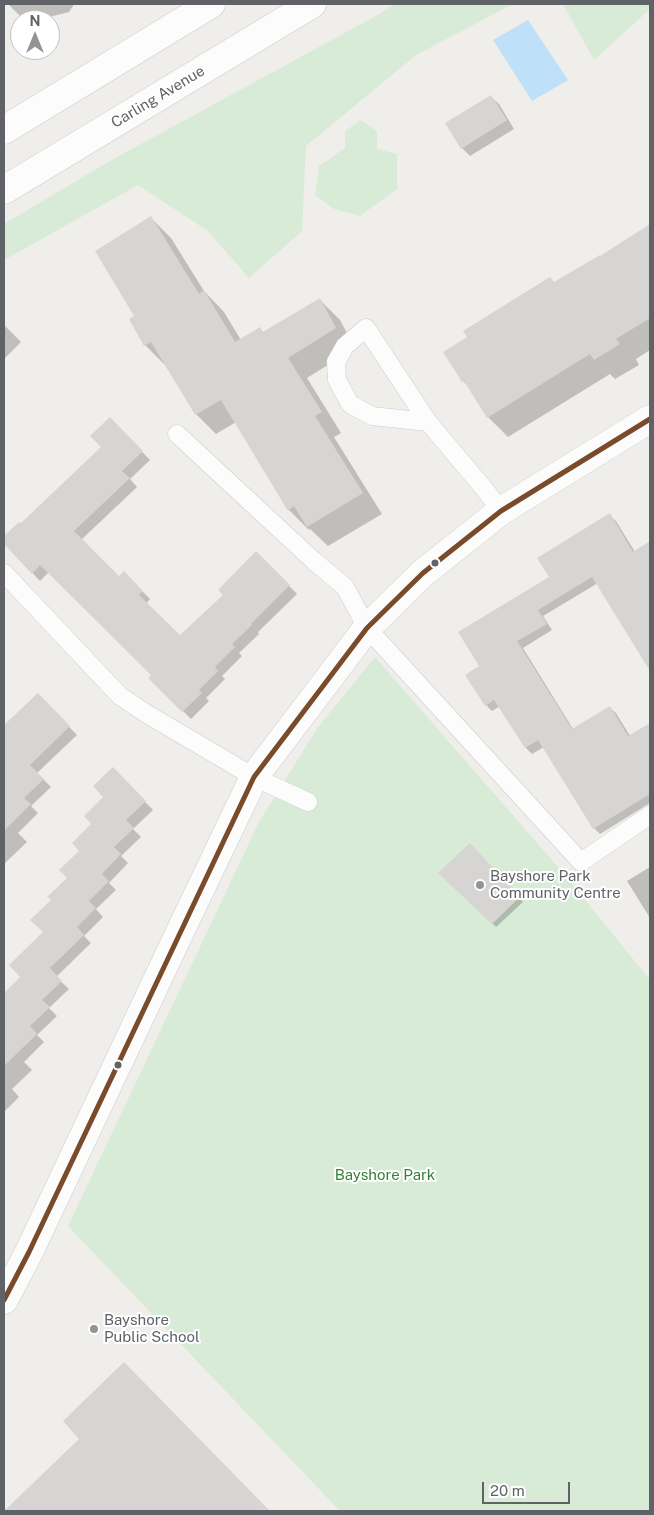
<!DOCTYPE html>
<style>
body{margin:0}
#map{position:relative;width:654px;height:1515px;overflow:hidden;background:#efeeea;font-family:"Public Sans",sans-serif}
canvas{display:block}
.frame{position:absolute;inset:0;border:5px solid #5f6368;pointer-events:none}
.north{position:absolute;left:10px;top:10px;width:50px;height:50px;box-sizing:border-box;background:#fff;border:1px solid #bfc1c3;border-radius:50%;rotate:0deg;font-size:14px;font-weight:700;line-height:20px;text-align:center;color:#5f6368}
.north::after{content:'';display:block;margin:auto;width:18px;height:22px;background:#919496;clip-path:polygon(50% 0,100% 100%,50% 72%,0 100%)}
.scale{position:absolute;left:482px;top:1482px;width:88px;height:22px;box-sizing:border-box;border:2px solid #5f6368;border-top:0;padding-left:6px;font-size:15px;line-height:18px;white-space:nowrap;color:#5f6368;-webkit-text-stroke:4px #fff;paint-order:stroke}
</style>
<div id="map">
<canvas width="654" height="1515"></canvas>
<div class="frame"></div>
<div class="north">N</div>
<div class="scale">20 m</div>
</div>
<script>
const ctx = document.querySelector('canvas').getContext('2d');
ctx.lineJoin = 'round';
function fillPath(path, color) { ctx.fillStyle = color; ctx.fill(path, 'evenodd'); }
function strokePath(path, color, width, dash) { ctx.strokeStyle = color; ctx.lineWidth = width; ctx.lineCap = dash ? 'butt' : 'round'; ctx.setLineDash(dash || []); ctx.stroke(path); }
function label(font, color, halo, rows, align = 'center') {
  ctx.font = font + ' "Public Sans",sans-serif'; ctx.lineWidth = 4; ctx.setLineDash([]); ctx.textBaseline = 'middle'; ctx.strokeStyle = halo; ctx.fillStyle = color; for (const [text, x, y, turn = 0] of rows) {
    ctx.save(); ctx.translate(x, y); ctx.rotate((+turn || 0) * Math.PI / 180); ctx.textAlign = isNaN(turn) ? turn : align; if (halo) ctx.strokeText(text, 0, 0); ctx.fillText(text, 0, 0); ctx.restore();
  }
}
const green = new Path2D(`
 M395 4H513L416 55 306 146 302 231 249 278 208 231 138 185 4 260V224L108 162 372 18Z
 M563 4H650V9L594 60Z
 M361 120 377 131V149L397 154V189L360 216 334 209 315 195 319 166 345 148V131Z
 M375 657 565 875 650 980V1511H340L68 1226 259 822 318 727Z`);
const water = new Path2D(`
 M528 20 568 80 532 101 493 40Z`);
const shadow = new Path2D(`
 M8 4H73V6L69 12 37 20H24Z
 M491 97 499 104 514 129 470 156 462 148Z
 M151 218 171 238 204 291 224 312 241 340 260 329 264 333 320 300 340 320 355 348 307 378 341 433 334 437 382 514 328 546 310 529 309 530 289 510 236 422 216 434 196 414 165 365 145 345 136 316Z
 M650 226V350L636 359 639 365 615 379 610 374 508 437 488 417 472 390 463 381 555 283 600 257Z
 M4 325 21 342 4 359Z
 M110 419 150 460 130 479 137 487 81 540 119 578 124 573 150 599 146 604 180 637 224 595 256 552 297 594 258 632 259 634 239 653 242 656 222 676 225 679 206 698 209 701 191 719 150 678 153 675 49 572 40 581 4 543V538L19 523 21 525 102 447Z
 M609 515 616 521 635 552 650 543V668L598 583 543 616 552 630 523 648 573 729 609 707 616 713 630 736 650 724V803L600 834 594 828 544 747 532 754 526 748 500 706 492 711 486 705 481 666 551 577Z
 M37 694 77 735 37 773 51 787 31 806 38 813 18 833 27 842 4 864V753L13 745 4 735V727Z
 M113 769 153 810 133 829 141 837 121 856 128 863 109 883 116 890 96 909 103 917 84 936 91 943 56 977 69 989 49 1008 57 1016 37 1035 44 1042 24 1062 32 1070 12 1089 19 1097 4 1112V1008L9 1003 4 998V995L22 977 44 932 52 900 68 878 81 851 105 797Z
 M470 844 523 902 496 927 440 873Z
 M650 867V918L627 881Z
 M124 1364 268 1511H6L81 1439Z`);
const building = new Path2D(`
 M491 95 507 120 461 149 445 123Z
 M151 216 199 294 204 290 235 342 260 327 263 332 320 298 336 328 288 358 322 412 315 416 363 493 307 527 294 506 288 511 221 400 195 415 191 408 151 342 144 346 129 319 134 316 95 251Z
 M650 224V318L616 339 620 344 594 360 590 354 487 418 464 381 462 382 443 352 467 337 463 331 524 293 550 277 554 282 600 255V256Z
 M110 417 143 451 122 471 130 478 74 531 119 576 124 571 143 591 139 595 180 635 223 595 218 590 256 551 290 585 251 624 252 625 232 644 235 647 215 667 218 671 199 690 202 693 182 712 148 678 151 675 40 565 32 574 4 544V536L19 522 21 523 101 447 90 436Z
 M610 513 633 552 650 541V671L592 577 538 610 547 624 517 641 572 729 610 706 628 736 650 723V794L593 829 538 740 525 748 494 700 485 706 465 675 479 666 458 632 549 577 537 558Z
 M38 693 70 726 30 765 44 779 24 798 31 804 4 831V725Z
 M113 767 146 801 126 820 134 828 114 847 121 854 102 874 109 881 89 901 96 908 77 927 84 935 50 968 62 981 42 1000 50 1007 30 1026 37 1034 4 1066V993L20 977 9 965 43 932 30 920 51 900 47 897 67 878 59 870 79 851 72 843 91 824 84 816 103 797 93 786Z
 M470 843 520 897 492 924 438 873Z
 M124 1362 270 1511H4L79 1439 63 1421Z`);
const service = new Path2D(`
 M428 422 372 416 350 404 337 380 336 362 345 346 366 328 428 422 486 491 501 511
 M177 434 314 561 345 587 367 628 581 862 650 815
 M4 573 120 696 147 714 254 777 308 802`);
const tertiary = new Path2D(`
 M4 1300 29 1252 178 936 254 777 367 628 423 573 501 511 650 419`);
const secondary = new Path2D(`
 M4 130 211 4
 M4 190 312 4`);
const bus1 = new Path2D(`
 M4 1300 29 1252 254 777 367 628 423 573 501 511 650 419`);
const markers = [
 [435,563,4.5,"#5f6368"],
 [480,885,5,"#919496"],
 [118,1065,4.5,"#5f6368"],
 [94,1329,5,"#919496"]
];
const streetNames = [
 ["Carling Avenue",158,97,-31]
];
const poiNames = [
 ["Bayshore Park",490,876],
 ["Community Centre",490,893],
 ["Bayshore",104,1320],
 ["Public School",104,1337]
];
const parkNames = [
 ["Bayshore Park",385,1175]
];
fillPath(green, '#d8ebd6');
fillPath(water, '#bfe0f9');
fillPath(shadow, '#0003');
fillPath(building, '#d6d5d3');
strokePath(service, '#cbcccc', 19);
strokePath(tertiary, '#cbcccc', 29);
strokePath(secondary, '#cacacb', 29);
strokePath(service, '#fdfcfc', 18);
strokePath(tertiary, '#fdfcfc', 28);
strokePath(secondary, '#fdfcfc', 28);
strokePath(bus1, '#7a4b2a', 5);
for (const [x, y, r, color] of markers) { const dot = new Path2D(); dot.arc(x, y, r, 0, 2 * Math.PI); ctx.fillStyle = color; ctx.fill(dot); strokePath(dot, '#fff', 2); }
label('15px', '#5f6368', '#fff', streetNames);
label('15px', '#5f6368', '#fff', poiNames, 'left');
label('15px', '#348238', '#fff', parkNames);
</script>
